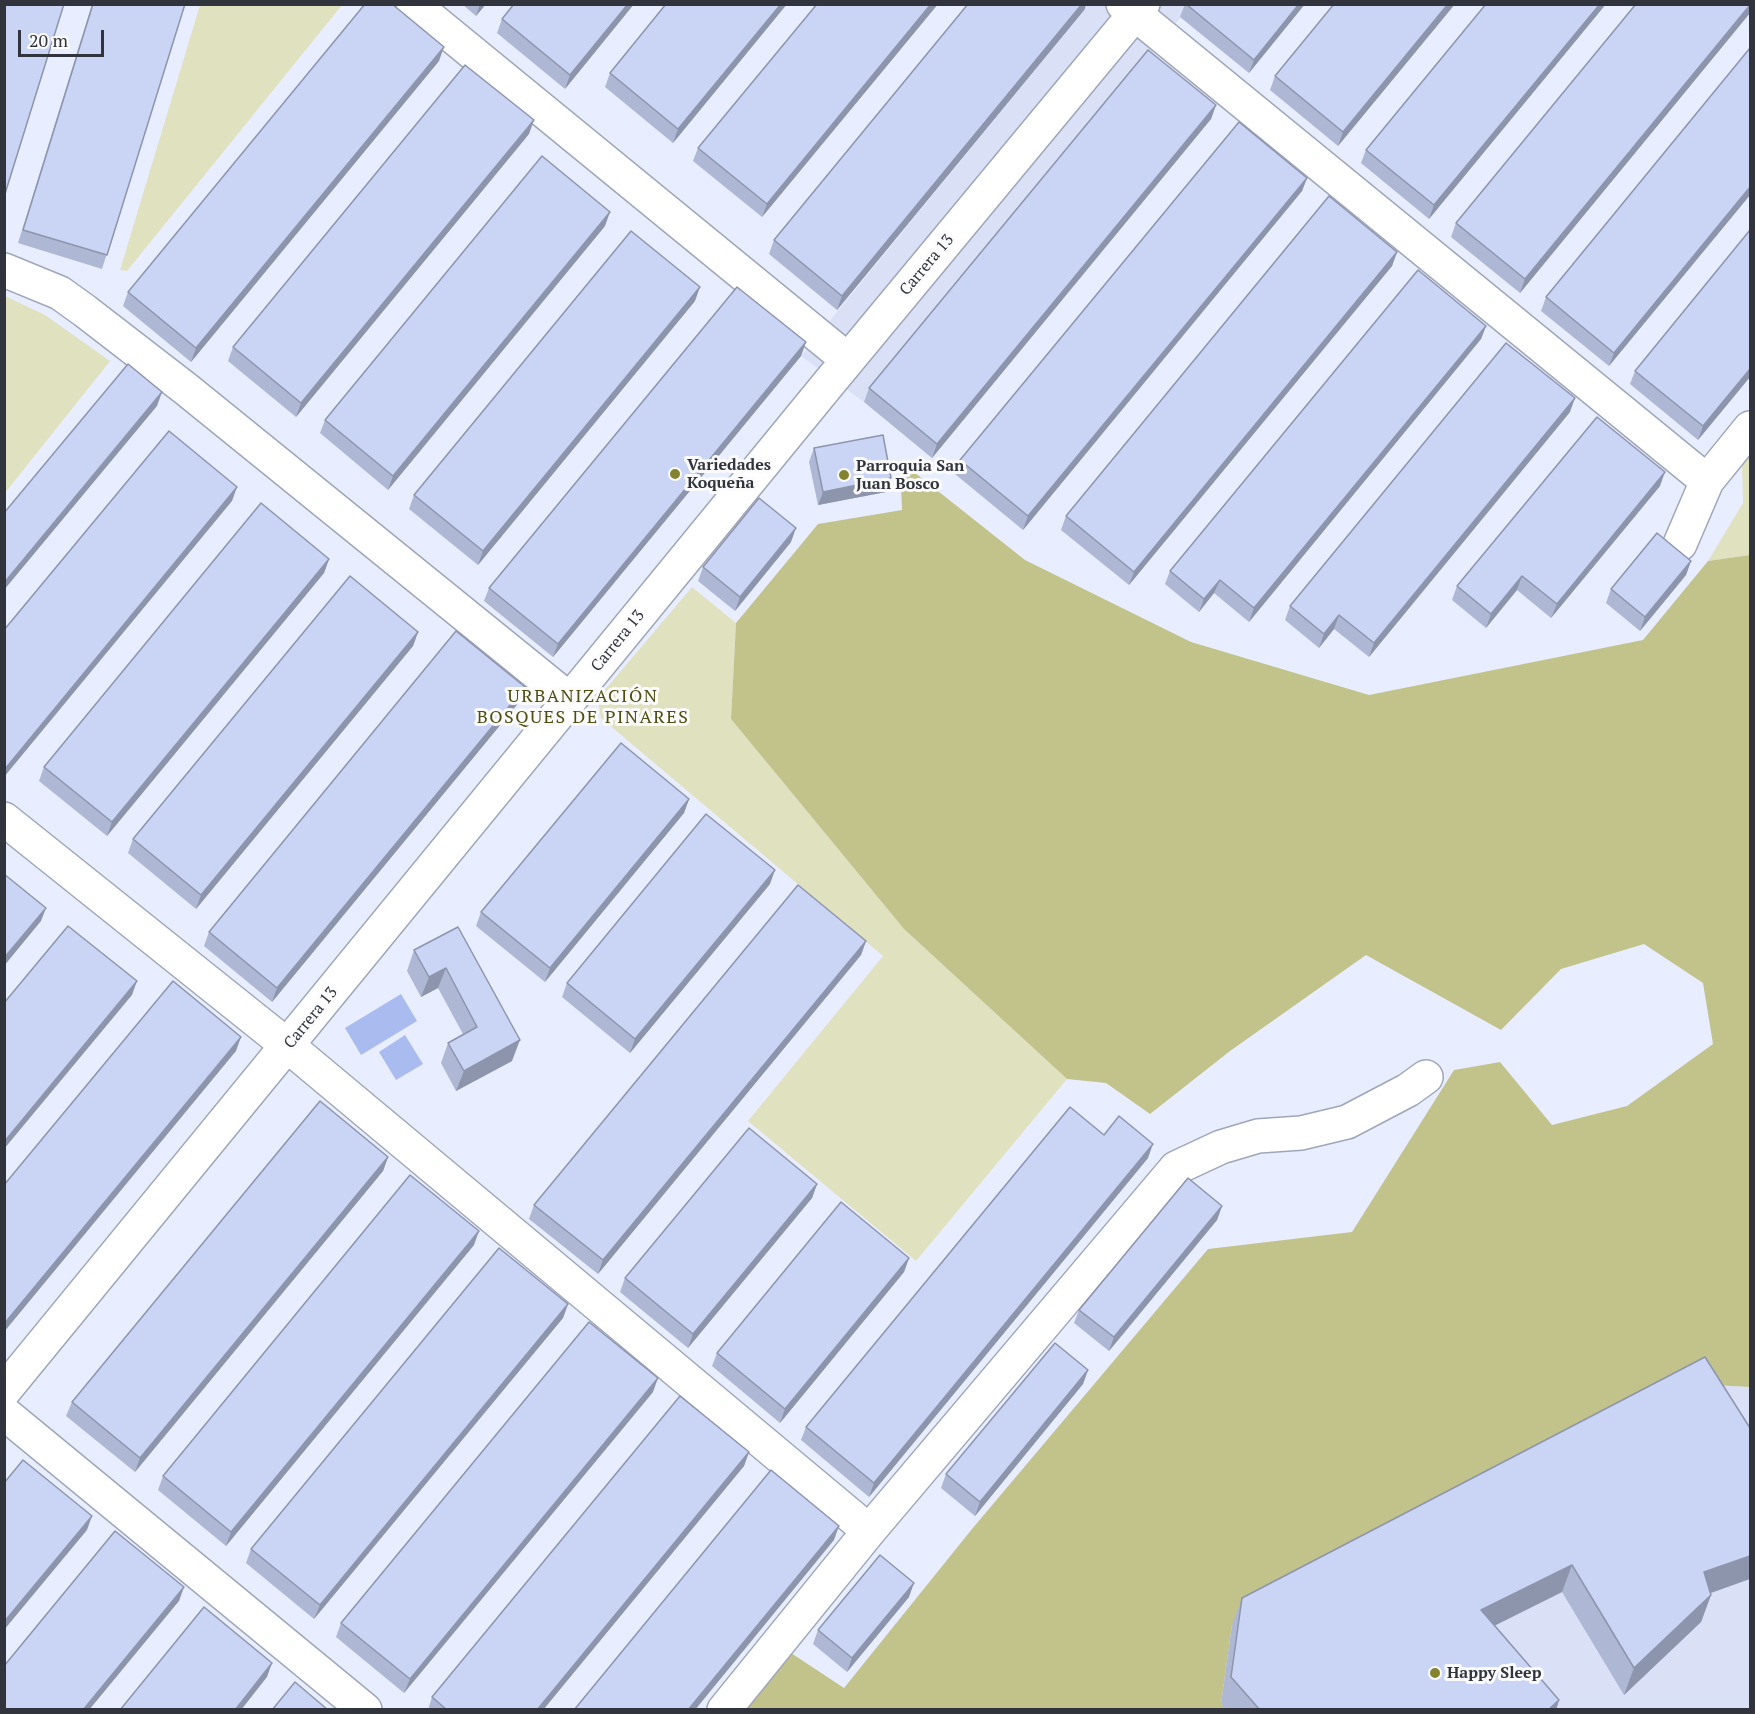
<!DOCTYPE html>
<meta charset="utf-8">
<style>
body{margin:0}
#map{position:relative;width:1755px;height:1714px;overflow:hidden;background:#e8eeff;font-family:"PT Serif",serif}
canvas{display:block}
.frame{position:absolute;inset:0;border:6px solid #31343c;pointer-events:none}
.scale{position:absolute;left:18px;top:30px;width:86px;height:27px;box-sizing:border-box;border:3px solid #31343c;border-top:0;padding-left:8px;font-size:18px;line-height:21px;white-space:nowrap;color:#31343c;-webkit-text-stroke:4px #fbfbfb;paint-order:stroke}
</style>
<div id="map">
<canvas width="1755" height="1714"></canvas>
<div class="frame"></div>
<div class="scale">20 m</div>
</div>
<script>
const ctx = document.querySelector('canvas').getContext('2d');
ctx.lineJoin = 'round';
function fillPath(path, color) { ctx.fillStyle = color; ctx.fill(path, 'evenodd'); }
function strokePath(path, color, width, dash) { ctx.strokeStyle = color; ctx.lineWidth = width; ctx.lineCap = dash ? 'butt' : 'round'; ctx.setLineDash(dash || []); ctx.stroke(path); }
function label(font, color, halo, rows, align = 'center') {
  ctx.font = font + ' "PT Serif",serif'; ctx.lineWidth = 6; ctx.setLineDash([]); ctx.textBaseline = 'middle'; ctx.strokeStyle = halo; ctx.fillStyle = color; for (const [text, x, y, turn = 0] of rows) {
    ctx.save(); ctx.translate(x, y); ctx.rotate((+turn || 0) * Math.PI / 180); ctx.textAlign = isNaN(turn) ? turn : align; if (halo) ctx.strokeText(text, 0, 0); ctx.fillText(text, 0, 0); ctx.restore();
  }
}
const built = new Path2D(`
 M1088 5H1191L864 402 801 356Z
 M1695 1384 1750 1387V1709L1226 1710 1221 1704 1232 1625Z`);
const green = new Path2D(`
 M200 5H342L127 271 120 270Z
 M5 296 45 315 110 361 5 493Z
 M1750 455V555L1708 561 1743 503 1742 465Z
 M692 587 736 623 731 719 904 929 1067 1079 916 1261 748 1121 883 956 601 718 598 698Z`);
const forest = new Path2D(`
 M900 461 1025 560 1191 642 1369 695 1643 640 1708 561 1750 555V1387L1695 1384 1232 1625 1221 1704 1226 1709H740L788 1651 844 1688 972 1529 1208 1249 1352 1232 1454 1070 1500 1062 1552 1125 1627 1106 1713 1044 1703 983 1644 944 1561 969 1501 1030 1366 955 1230 1051 1150 1114 1106 1083 1067 1079 904 929 731 719 736 623 818 524 902 510Z`);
const water = new Path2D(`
 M401 994 417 1021 361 1055 345 1028Z
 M405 1035 423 1064 396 1080 379 1052Z`);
const minor = new Path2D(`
 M1123 4 1707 481
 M4 270 60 293 85 311 186 389 570 700
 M1680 544 1707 481 1750 428
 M4 819 288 1046 869 1531
 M4 1413 365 1710
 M724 1710 869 1531 1176 1168 1221 1147 1258 1136 1301 1133 1347 1122 1408 1090 1426 1077`);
const tertiary = new Path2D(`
 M413 4 848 360
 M4 1391 829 383 1143 4`);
const wall = new Path2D(`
 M92 4H185L102 269 18 243Z
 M462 4H486L476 16Z
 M634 4 565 89 497 33 502 19Z
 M666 4H787L673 143 605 87 610 73Z
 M938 4 762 217 693 161 698 148Z
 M1185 4H1305L1249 73 1180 17Z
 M1455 4 1338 146 1270 90 1275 76Z
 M1606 4 1429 219 1361 163 1366 150Z
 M1750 4V13L1520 293 1451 237 1456 223Z
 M1085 9 837 310 769 254 774 240Z
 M1750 48V195L1609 366 1541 311 1546 297Z
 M439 61 191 362 123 306 128 292Z
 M1216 105 1211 119 932 458 864 402 869 388Z
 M529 134 296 417 228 361 233 347Z
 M1307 178 1302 191 1023 530 955 474 960 460Z
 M605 226 388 490 320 433 325 420Z
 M1397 252 1392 266 1129 585 1061 530 1066 516Z
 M695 301 478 565 409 509 414 495Z
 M1486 326 1481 339 1249 622 1214 593 1199 612 1165 584 1170 571Z
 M806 342 801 356 553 657 484 601 489 588Z
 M1635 371 1750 377 1698 440 1630 384Z
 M1570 412 1369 657 1334 629 1319 648 1285 620 1290 606Z
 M814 448 886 492 818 505 809 462Z
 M1660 486 1551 618 1517 590 1486 628 1452 600 1457 586Z
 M791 542 735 611 698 581 703 567Z
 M329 559 324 573 107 836 39 781 44 767Z
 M1691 561 1686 575 1640 631 1606 603 1611 589Z
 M418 632 413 646 196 909 128 853 133 839Z
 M525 687 520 701 272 1002 204 946 209 932Z
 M689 799 684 813 545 982 476 926 481 912Z
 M770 884 630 1053 562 997 567 983Z
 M458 927 512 1061 456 1091 441 1063 448 1043 463 1034 438 988 421 997 407 971 414 950Z
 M866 941 861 955 598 1274 529 1219 534 1205Z
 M1104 1135 1148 1158 869 1497 801 1440 806 1427Z
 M388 1157 383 1171 135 1472 66 1416 72 1402Z
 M817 1184 812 1198 688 1348 620 1292 625 1278Z
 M1222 1206 1217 1220 1109 1351 1074 1323 1079 1310Z
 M474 1245 226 1546 158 1490 163 1476Z
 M909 1258 904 1272 780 1423 712 1366 717 1353Z
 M568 1304 563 1318 314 1619 246 1563 251 1549Z
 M1705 1357 1711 1595 1701 1622 1624 1695 1562 1592 1495 1625 1559 1700 1556 1710H1226L1221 1704 1232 1625 1242 1598Z
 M1088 1370 1083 1384 975 1516 941 1488 946 1474Z
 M653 1392 404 1693 336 1637 341 1623Z
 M749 1452 744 1466 543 1710H428L432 1697Z
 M909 1597 847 1672 813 1644 818 1630Z`);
const shadedWall = new Path2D(`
 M480 4H486L476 16Z
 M628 4H634L565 89 570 75Z
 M781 4H787L673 143 678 129Z
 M931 4H938L762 217 767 204Z
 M1082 4H1086L1085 9 837 310 842 296Z
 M1299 4H1305L1249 73 1254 60Z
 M1448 4H1455L1338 146 1343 132Z
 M1600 4H1606L1429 219 1434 205Z
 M1750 5V13L1520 293 1525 279Z
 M444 47 439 61 191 362 196 348Z
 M1216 105 1211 119 932 458 937 444Z
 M534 120 529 134 296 417 301 403Z
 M1307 178 1302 191 1023 530 1028 516Z
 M1750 187V195L1609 366 1614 353Z
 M610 212 605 226 388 490 393 476Z
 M1397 252 1392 266 1129 585 1134 572Z
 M700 287 695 301 478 565 483 551Z
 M1486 326 1481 339 1249 622 1254 608Z
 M806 342 801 356 553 657 558 644Z
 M1750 369V377L1698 440 1703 426Z
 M162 392 157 406 4 590V583Z
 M1575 398 1570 412 1369 657 1374 643Z
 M1665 472 1660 486 1551 618 1557 604Z
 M891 478 886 492 818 505 823 492Z
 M237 487 232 501 4 777 5 769Z
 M796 528 791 542 735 611 740 597Z
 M329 559 324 573 107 836 112 822Z
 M1691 561 1686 575 1640 631 1645 617Z
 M1522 576 1517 590 1486 628 1491 614Z
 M1220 580 1214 593 1199 612 1204 599Z
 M1339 615 1334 629 1319 648 1324 634Z
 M418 632 413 646 196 909 201 895Z
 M525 687 520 701 272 1002 277 988Z
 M689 799 684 813 545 982 550 968Z
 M775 870 770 884 630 1053 635 1039Z
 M46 908 41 921 4 966V958Z
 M866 941 861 955 598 1274 603 1260Z
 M446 968 438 988 421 997 429 977Z
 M137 981 132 995 4 1149V1142Z
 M241 1037 236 1051 4 1332V1324Z
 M520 1040 512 1061 456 1091 464 1071Z
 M1153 1144 1148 1158 869 1497 874 1483Z
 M388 1157 383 1171 135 1472 140 1458Z
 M817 1184 812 1198 688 1348 693 1334Z
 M1222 1206 1217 1220 1109 1351 1114 1337Z
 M479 1231 474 1245 226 1546 231 1532Z
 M909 1258 904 1272 780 1423 785 1409Z
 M568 1304 563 1318 314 1619 320 1605Z
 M1088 1370 1083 1384 975 1516 980 1502Z
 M658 1378 653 1392 404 1693 410 1679Z
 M749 1452 744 1466 543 1710H537Z
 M92 1516 87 1530 4 1630V1622Z
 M839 1526 834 1540 695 1710H688Z
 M1750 1556V1579L1694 1599 1704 1572Z
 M1572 1565 1562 1592 1472 1637 1481 1610Z
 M914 1583 909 1597 847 1672 852 1658Z
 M184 1587 179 1601 89 1710H83Z
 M1711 1595 1701 1622 1624 1695 1634 1668Z
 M272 1663 267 1677 241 1710H235Z
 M1559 1700 1556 1710H1548Z`);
const building = new Path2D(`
 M4 4H64L4 197Z
 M93 4H185L107 255 23 230Z
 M365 4H392L444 47 196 348 128 292Z
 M514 4H628L570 75 502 19Z
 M666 4H781L678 129 610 73Z
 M817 4H931L767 204 698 148Z
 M968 4H1082L842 296 774 240Z
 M1186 4H1299L1254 60Z
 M1334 4H1448L1343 132 1275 76Z
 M1486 4H1600L1434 205 1366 150Z
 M1636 4 1750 5 1525 279 1456 223Z
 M1750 48V187L1614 353 1546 297Z
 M1148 50 1216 105 937 444 869 388Z
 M465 65 534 120 301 403 233 347Z
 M1239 122 1307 178 1028 516 960 460Z
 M542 156 610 212 393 476 325 420Z
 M1329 196 1397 252 1134 572 1066 516Z
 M1750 230V369L1703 426 1635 371Z
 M631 231 700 287 483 551 414 495Z
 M1418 270 1486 326 1254 608 1220 580 1204 599 1170 571Z
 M737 287 806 342 558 644 489 588Z
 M1506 343 1575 398 1374 643 1339 615 1324 634 1290 606Z
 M128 364 162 392 4 583V513Z
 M1597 417 1665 472 1557 604 1522 576 1491 614 1457 586Z
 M169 431 237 487 5 769 4 630Z
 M883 435 891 478 823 492 814 448Z
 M759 498 796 528 740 597 703 567Z
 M261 503 329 559 112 822 44 767Z
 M1657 533 1691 561 1645 617 1611 589Z
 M350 576 418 632 201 895 133 839Z
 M456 631 525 687 277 988 209 932Z
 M621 743 689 799 550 968 481 912Z
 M706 814 775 870 635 1039 567 983Z
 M4 874 46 908 4 958Z
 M798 885 866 941 603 1260 534 1205Z
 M68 926 137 981 4 1142V1003Z
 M458 927 520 1040 464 1071 448 1043 477 1027 446 968 429 977 414 950Z
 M173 981 241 1037 4 1324V1185Z
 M320 1101 388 1157 140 1458 72 1402Z
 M1070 1107 1104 1135 1119 1116 1153 1144 874 1483 806 1427Z
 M749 1128 817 1184 693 1334 625 1278Z
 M410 1175 479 1231 231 1532 163 1476Z
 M1188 1178 1222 1206 1114 1337 1079 1310Z
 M841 1202 909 1258 785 1409 717 1353Z
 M499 1248 568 1304 320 1605 251 1549Z
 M589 1322 658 1378 410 1679 341 1623Z
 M1055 1343 1088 1370 980 1502 946 1474Z
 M1705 1357 1750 1428V1556L1704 1572 1711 1595 1634 1668 1572 1565 1481 1610 1559 1700 1548 1710H1260L1231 1677 1242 1598Z
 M680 1396 749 1452 537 1710H447L432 1697Z
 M23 1460 92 1516 4 1622V1483Z
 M771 1470 839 1526 688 1710H574Z
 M115 1531 184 1587 83 1710H4V1666Z
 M880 1555 914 1583 852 1658 818 1630Z
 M204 1607 272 1663 235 1710H120Z
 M295 1682 328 1710H272Z`);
const markers = [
 [675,474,6,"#84842e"],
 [844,475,6,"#84842e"],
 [1435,1673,6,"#84842e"]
];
const streetNames = [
 ["Carrera 13",927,265,-50],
 ["Carrera 13",618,641,-51],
 ["Carrera 13",311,1018,-51]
];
const poiNames = [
 ["Variedades",687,465],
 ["Koqueña",687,483],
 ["Parroquia San",856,466],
 ["Juan Bosco",856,484],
 ["Happy Sleep",1447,1673]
];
const neighbourhoodNames = [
 ["URBANIZACIÓN",583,697],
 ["BOSQUES DE PINARES",583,718]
];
fillPath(built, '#dae1f7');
fillPath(green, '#e0e1be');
fillPath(forest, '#c2c38a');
fillPath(water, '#a9bbef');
strokePath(minor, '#9fa6b9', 36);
strokePath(tertiary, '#9fa6b9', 36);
strokePath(minor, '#fff', 33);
strokePath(tertiary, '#fff', 33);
fillPath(wall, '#aeb7d3');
fillPath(shadedWall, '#8d95ac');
fillPath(building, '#cad5f5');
strokePath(building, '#8d95ac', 1.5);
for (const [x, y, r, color] of markers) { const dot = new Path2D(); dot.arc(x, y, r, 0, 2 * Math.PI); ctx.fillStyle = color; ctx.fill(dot); strokePath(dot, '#fbfbfb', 2); }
label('16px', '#31343c', '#fbfbfb', streetNames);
label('bold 16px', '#31343c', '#fbfbfb', poiNames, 'left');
ctx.letterSpacing = '1.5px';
label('18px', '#4e4e10', '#fbfbfb', neighbourhoodNames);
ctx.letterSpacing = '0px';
</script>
